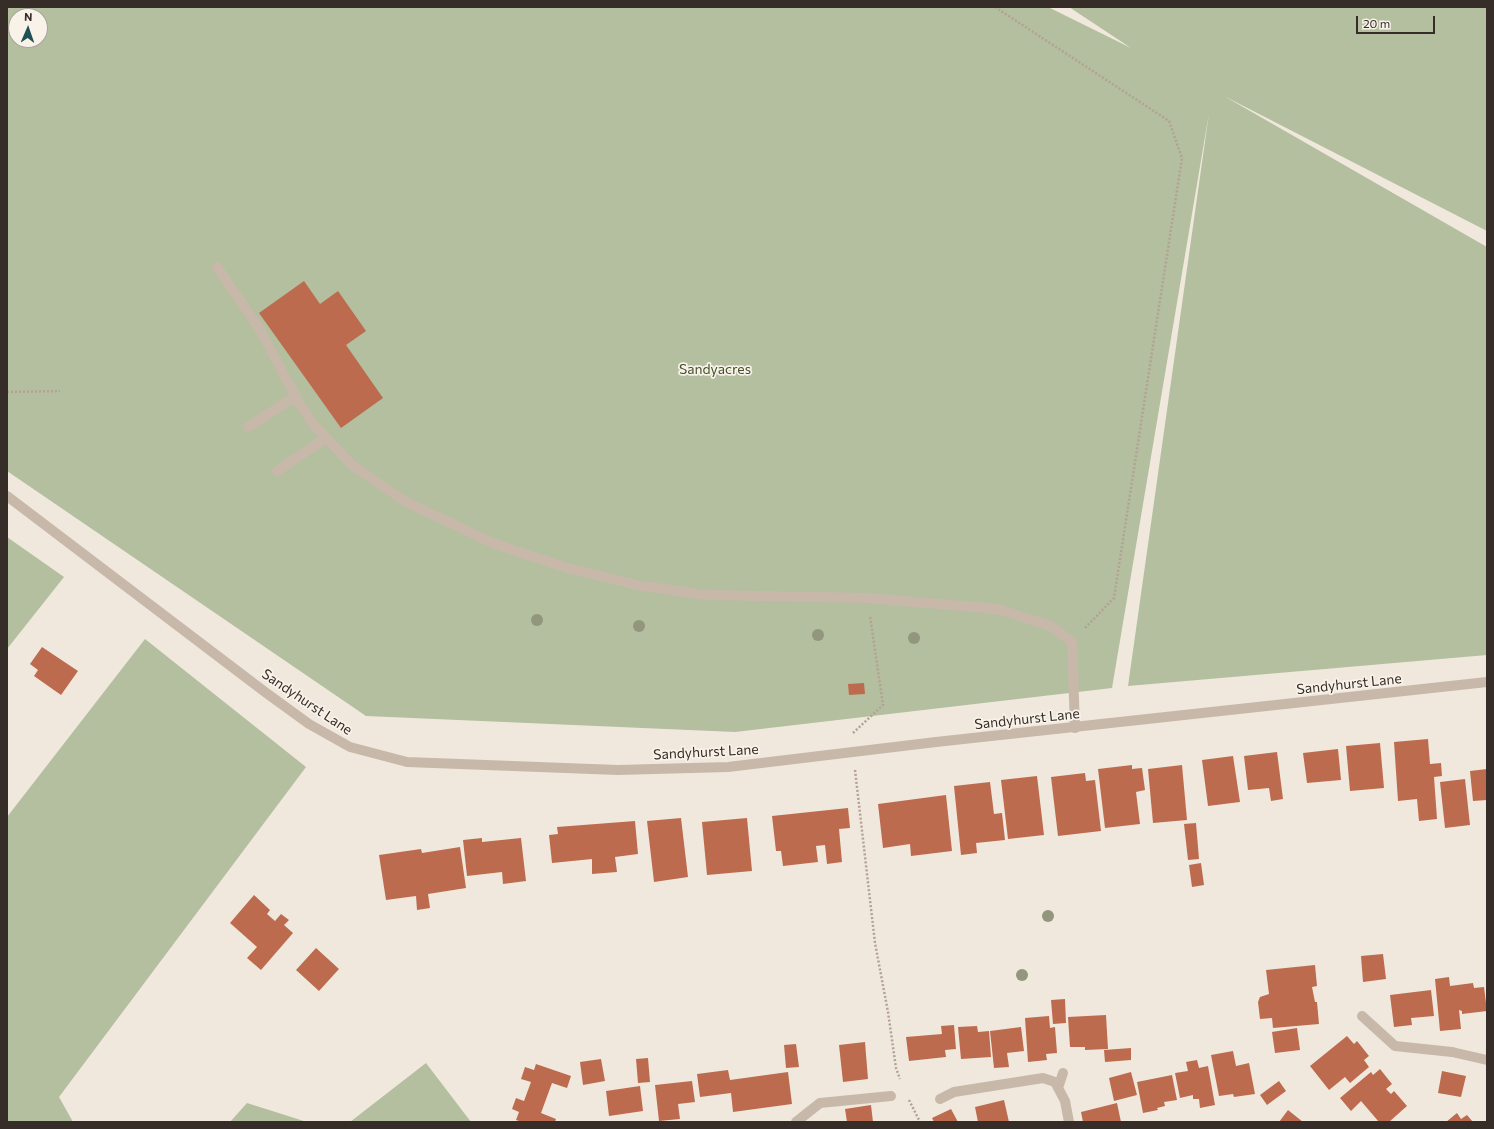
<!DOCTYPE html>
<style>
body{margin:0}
#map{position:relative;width:1494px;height:1129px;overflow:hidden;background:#f0e8dd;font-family:Commissioner,sans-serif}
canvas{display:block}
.frame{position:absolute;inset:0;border:8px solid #362d29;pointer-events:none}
.north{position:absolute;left:8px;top:8px;width:40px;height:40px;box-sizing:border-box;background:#f8f2e9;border:1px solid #aaa39c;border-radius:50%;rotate:2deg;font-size:11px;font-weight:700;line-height:16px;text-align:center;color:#362d29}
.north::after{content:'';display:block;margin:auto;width:14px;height:18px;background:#215054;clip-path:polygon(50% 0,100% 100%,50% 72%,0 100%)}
.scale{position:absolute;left:1356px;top:16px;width:79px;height:18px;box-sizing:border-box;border:2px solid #362d29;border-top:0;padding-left:5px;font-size:12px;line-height:14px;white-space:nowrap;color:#362d29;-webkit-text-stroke:3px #f8f2e9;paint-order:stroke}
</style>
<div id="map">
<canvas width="1494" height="1129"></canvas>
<div class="frame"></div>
<div class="north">N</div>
<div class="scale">20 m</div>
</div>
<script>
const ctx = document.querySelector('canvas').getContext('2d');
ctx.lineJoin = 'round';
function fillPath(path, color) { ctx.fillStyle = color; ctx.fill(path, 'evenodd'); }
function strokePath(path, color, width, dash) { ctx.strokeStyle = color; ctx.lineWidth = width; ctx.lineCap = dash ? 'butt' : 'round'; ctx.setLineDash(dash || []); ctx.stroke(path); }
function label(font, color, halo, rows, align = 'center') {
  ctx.font = font + ' Commissioner,sans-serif'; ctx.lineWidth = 3.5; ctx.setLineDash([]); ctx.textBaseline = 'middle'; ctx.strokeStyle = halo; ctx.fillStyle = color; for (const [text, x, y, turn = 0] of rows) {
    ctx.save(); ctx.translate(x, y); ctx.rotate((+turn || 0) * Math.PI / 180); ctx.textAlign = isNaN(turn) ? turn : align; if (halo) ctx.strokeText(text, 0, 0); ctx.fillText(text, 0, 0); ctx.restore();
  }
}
const green = new Path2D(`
 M7 7H1048L1131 48 1069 7H1487V231L1224 96 1487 247V655L1128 686 1209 113 1112 688 735 732 366 716 7 471ZM16 16H40V40H16Z
 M7 537 64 577 7 649Z
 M145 639 306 767 59 1097 73 1122H7V817Z
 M426 1063 471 1122H350Z
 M247 1103 307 1122H230Z`);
const building = new Path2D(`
 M304 281 320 304 338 291 366 331 346 345 383 398 341 428 259 313Z
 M42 647 78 671 61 695 34 676 38 670 30 664Z
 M864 683 865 694 849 695 848 684Z
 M1428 739 1430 764 1441 763 1442 776 1434 777 1437 819 1419 821 1417 799 1398 801 1394 742Z
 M1380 743 1384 788 1350 791 1346 746Z
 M1338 749 1341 780 1307 783 1303 753Z
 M1277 752 1283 799 1271 801 1269 788 1248 790 1244 756Z
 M1233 756 1240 802 1208 806 1202 760Z
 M1132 765V769L1142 768 1145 790 1136 792 1140 824 1105 828 1098 769Z
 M1182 765 1187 820 1153 823 1148 769Z
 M1487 769V800L1473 801 1470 771Z
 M1085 773 1086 781 1095 780 1101 831 1058 836 1051 777Z
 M1037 776 1044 835 1008 839 1001 780Z
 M1465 779 1470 825 1445 828 1440 782Z
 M990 782 994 814 1002 813 1005 840 976 843 977 853 961 855 954 786Z
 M946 795 952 851 911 856 910 844 883 848 878 804Z
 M848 808 850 828 839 829 842 862 827 864 825 845 816 846 818 862 783 866 781 851H776L772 816Z
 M681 818 688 877 654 882 647 821Z
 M747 818 752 871 707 875 702 822Z
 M635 821 638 854 615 857 617 872 592 874V859L552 863 549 835 558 834 557 827Z
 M1196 823 1199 859 1188 860 1184 824Z
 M482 838V842L521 838 526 881 503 884 502 872 467 876 463 840Z
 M460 847 466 888 428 894 430 908 417 910 416 896 386 900 379 855 421 849 422 853Z
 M1201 863 1204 885 1192 887 1189 865Z
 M254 895 270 910 267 914 275 921 281 914 289 920 284 925 293 933 261 970 247 958 257 947 230 923Z
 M316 948 339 969 319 991 296 970Z
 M1383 954 1386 979 1363 982 1361 956Z
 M1315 965 1317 986 1312 987 1315 1002H1317L1319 1024 1273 1028 1272 1018 1260 1019 1258 1002 1260 997 1269 994 1266 970Z
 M1449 977 1450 986 1473 983 1474 988 1484 987 1487 1011 1462 1014V1011L1459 1010 1461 1029 1440 1031 1435 979Z
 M1431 990 1434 1016 1411 1018 1412 1025 1394 1027 1390 995Z
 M1065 999 1066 1023 1053 1024 1051 1000Z
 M1106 1015 1108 1049 1085 1050V1047H1070L1068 1017Z
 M1049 1016 1050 1028 1055 1027 1057 1053 1046 1054 1047 1060 1028 1062 1025 1018Z
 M954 1025 956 1049 945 1050 946 1057 909 1061 906 1037 942 1034 941 1026Z
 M977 1026 978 1032 989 1031 991 1057 961 1059 958 1027Z
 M1021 1027 1024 1051 1007 1053 1009 1067 994 1068 990 1031Z
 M1297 1028 1300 1050 1275 1053 1272 1032Z
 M1347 1036 1354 1044 1357 1041 1369 1056 1364 1060 1369 1067 1350 1083 1345 1077 1329 1090 1310 1066Z
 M865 1042 868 1079 843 1082 839 1045Z
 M796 1044 799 1067 786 1068 784 1045Z
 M1131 1048V1060L1105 1062 1104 1050Z
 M1233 1051 1236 1066 1249 1063 1255 1094 1234 1097 1233 1094 1219 1096 1211 1055Z
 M648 1058 650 1082 638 1083 636 1059Z
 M601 1059 605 1081 583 1085 580 1062Z
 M1197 1060 1199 1068 1208 1066 1215 1105 1200 1108 1199 1099H1193V1095L1180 1098 1175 1073 1188 1071 1186 1062Z
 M536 1064 571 1076 567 1088 552 1083 541 1113 556 1119 555 1122H522L516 1120 519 1112 512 1109 516 1098 524 1101 531 1082 521 1079 525 1067 534 1070Z
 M1380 1069 1392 1084 1386 1089 1391 1094 1394 1091 1407 1106 1389 1122H1379L1361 1101 1351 1111 1340 1098 1371 1072 1373 1075Z
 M728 1070 730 1080 788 1072 792 1104 733 1112 731 1093 700 1097 697 1074Z
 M1442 1071 1466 1076 1461 1097 1438 1093Z
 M1131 1072 1137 1095 1114 1101 1109 1078Z
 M1172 1075 1177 1100 1164 1102 1165 1106 1157 1108 1158 1110 1143 1113 1137 1082Z
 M692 1081 695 1102 678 1104 680 1119 659 1121 655 1085Z
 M1279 1081 1286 1091 1267 1105 1260 1095Z
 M640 1086 643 1111 609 1116 606 1091Z
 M1004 1100 1009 1122H978L975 1107Z
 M1117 1103 1121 1122H1083L1081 1112Z
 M871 1105 873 1122H847L845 1109Z
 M951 1109 958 1122H934L932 1118Z
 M1288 1110 1303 1122H1279Z
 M1457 1113 1461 1119 1467 1115 1473 1122H1446Z`);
const path = new Path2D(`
 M995 7 1169 121 1182 158 1114 598 1084 629
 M7 392 60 391
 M853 733 883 705 870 616
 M855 770 875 943 888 1012 896 1068 900 1079
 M909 1100 920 1122`);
const service = new Path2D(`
 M217 267 259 328 299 403 313 424 352 465 406 502 495 544 567 568 642 586 708 595 867 598 997 609 1051 626 1072 642 1075 728
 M248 427 296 396
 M277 471 326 438
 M1362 1016 1395 1046 1452 1052
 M796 1122 820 1103 891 1096`);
const minor = new Path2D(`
 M1452 1052 1487 1060
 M1058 1088 1063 1073
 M940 1099 954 1092 1043 1078 1055 1082 1065 1101 1069 1122`);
const tertiary = new Path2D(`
 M7 496 265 692 309 724 350 747 407 762 618 770 728 767 936 742 1487 682`);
const trees = [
 [537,620],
 [639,626],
 [818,635],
 [914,638],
 [1048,916],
 [1022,975]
];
const parkNames = [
 ["Sandyacres",715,369]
];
const streetNames = [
 ["Sandyhurst Lane",1349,684,-6],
 ["Sandyhurst Lane",307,702,34],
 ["Sandyhurst Lane",1027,719,-6],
 ["Sandyhurst Lane",706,752,-3]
];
fillPath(green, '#b3bf9e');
fillPath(building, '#bd6b4e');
strokePath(path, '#b3a294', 2.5, [2, 2]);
strokePath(service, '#c8b8aa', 10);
strokePath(minor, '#c8b8aa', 10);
strokePath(tertiary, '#c8b8aa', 10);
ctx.fillStyle = '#92967d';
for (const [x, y] of trees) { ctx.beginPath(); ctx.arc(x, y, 6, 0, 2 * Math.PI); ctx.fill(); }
label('14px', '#45522e', '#f8f2e9', parkNames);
label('14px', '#362d29', '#f8f2e9', streetNames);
</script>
